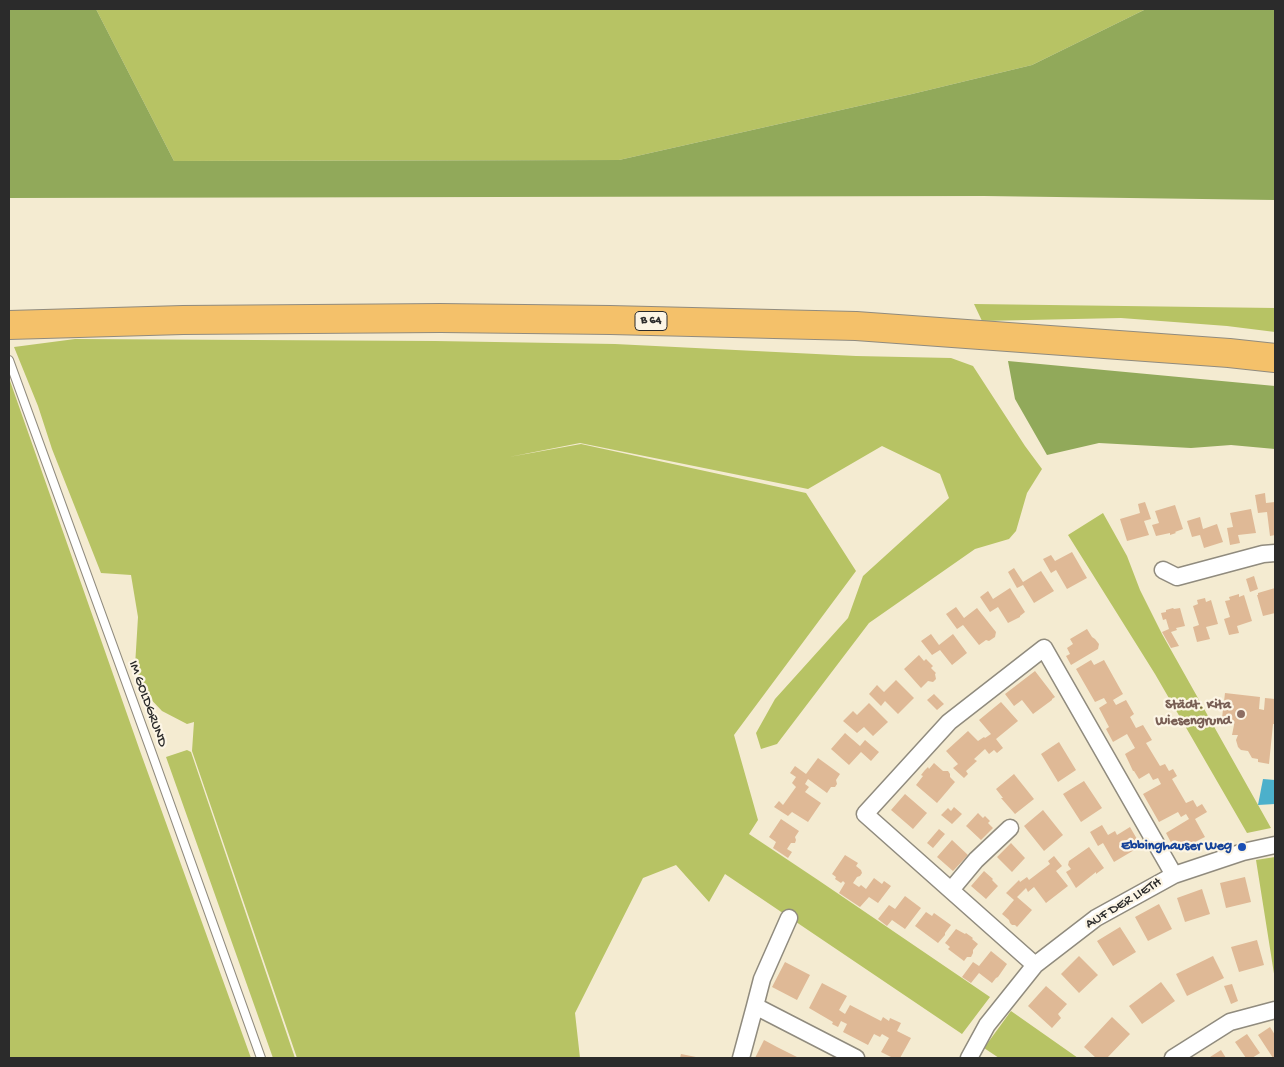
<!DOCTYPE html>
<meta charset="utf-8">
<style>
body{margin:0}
#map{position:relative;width:1284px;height:1067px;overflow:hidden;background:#f4ebd1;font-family:"Gochi Hand",sans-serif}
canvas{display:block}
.frame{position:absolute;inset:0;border:10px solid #2b2b2b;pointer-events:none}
</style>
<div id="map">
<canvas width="1284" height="1067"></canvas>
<div class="frame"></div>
</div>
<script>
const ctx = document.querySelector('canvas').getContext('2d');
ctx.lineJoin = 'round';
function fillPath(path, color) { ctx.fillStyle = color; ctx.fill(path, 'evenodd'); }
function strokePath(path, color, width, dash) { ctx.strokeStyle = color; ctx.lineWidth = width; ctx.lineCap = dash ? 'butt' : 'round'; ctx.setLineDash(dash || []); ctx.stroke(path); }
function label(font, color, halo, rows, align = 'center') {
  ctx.font = font + ' "Gochi Hand",sans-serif'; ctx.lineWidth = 4.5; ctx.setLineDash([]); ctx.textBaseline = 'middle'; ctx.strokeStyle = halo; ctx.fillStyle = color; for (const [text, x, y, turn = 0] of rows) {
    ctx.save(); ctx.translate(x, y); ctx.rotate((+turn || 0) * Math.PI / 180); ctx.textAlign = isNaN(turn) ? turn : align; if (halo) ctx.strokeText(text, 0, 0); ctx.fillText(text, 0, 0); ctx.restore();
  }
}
const green = new Path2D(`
 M96 9H1146L1032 65 912 94 619 160 174 161Z
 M974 304 1275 308V332L1227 326 1121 318 982 321Z
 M75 339 435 341 615 344 856 356 951 358 973 366 1025 446 1042 469 1027 493 1016 531 1009 539 975 549 869 623 777 744 761 749 756 733 775 699 848 618 863 576 949 498 940 474 882 446 808 489 580 443 509 457 581 444 806 493 856 571 734 735 758 820 749 834 818 880 990 997 962 1034 725 874 709 902 676 865 643 878 575 1013 580 1058H297L192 751 194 722 187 724 162 711 143 691 135 666 138 617 131 575 101 573 52 449 38 406 14 347Z
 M9 378 140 751 251 1058H9Z
 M1103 513 1127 556 1140 590 1162 634 1271 828 1247 833 1155 674 1068 535Z
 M187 750 191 752 295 1058H273L166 757Z
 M1275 857V980L1256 860Z
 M1011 1011 1078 1058H999L984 1048Z`);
const forest = new Path2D(`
 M9 9H96L174 161 619 160 912 94 1032 65 1146 9H1275V200L984 196 9 198Z
 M1008 361 1275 386V449L1231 445 1191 448 1099 443 1047 455 1015 399Z`);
const water = new Path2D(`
 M1263 779 1275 780V804L1258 805Z`);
const building = new Path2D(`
 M1265 493 1266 503 1275 502V535L1270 536 1267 512 1258 513 1255 495Z
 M1145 502 1151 519 1144 521 1149 535 1127 541 1120 519 1140 513 1138 504Z
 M1175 505 1183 529 1175 532 1176 533 1170 535V533L1156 536 1152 525 1159 523 1155 511Z
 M1251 509 1256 533 1238 535 1240 543 1230 545 1227 528 1233 527 1230 513Z
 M1200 517 1203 529 1217 524 1223 542 1204 548 1200 535 1192 537 1187 521Z
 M1072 552 1087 578 1067 589 1056 570 1051 573 1043 559 1051 555 1055 561Z
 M1014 568 1023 582 1041 571 1054 591 1034 603 1023 585 1017 588 1008 572Z
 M1254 576 1258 589 1250 592 1246 579Z
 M1010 588 1025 612 1020 616V617L1008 623 998 607 990 612 980 597 988 591 993 599Z
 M1275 588V613L1263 616 1257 595H1258V593Z
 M1239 594V597L1244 595 1252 621 1237 626 1239 633 1229 635 1224 619 1230 617 1225 601 1230 600 1229 597Z
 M1205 598 1206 602 1211 600 1218 624 1206 627 1210 639 1197 642 1193 627 1199 625 1193 606 1198 604 1197 600Z
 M956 607 964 618 977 608 996 632 995 637 989 641 986 640 979 645 963 625 957 629 946 614Z
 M1173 608 1174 609 1180 608 1185 626 1176 628 1177 630 1171 632 1179 646 1171 648 1162 632 1169 629 1166 619 1163 620 1161 613 1166 612V610Z
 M1087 629 1092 637 1095 639 1099 644 1098 649 1071 665 1066 656 1070 654 1067 648 1073 644 1070 639Z
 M931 634 939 645 953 634 967 653 952 665 940 650 932 655 921 641Z
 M919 655 924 661 926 659 933 666 931 668 936 673 935 674 936 679 933 682 928 681 921 688 904 669Z
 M1091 660 1094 665 1104 660 1123 694 1113 700 1116 705 1126 700 1134 714 1130 717 1136 728 1143 725 1152 740 1146 743 1160 766 1165 764 1169 771 1173 769 1177 776 1172 779 1186 803 1193 800 1197 807 1202 804 1207 812 1195 819 1205 837 1191 844 1190 842 1175 850 1166 833 1189 819 1186 814 1181 817 1178 812 1159 822 1143 794 1161 784 1158 778 1153 780 1149 773 1139 779 1134 771H1133L1125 754 1135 748 1127 734 1113 742 1106 729 1109 727 1099 708 1107 703 1104 698 1095 702 1076 669Z
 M1035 671 1055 697 1052 699V700L1033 714 1022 700 1014 706 1005 694Z
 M896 680 914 698 898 714 885 701 881 706 869 694 877 685 884 692Z
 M1225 693 1260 697 1259 709 1264 710 1265 698 1275 699V724H1273L1269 764 1258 762V759L1252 758 1248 751 1241 750 1238 747 1236 740 1238 735H1232L1234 725 1230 719 1222 718Z
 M934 694 944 704 937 710 927 700Z
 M1001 702 1018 721 996 739 1003 748 997 753 994 750 989 754 985 749 974 759 977 761 966 771 968 774 964 778 953 768 958 764 946 751 968 731 978 741 984 737 985 738 991 734 979 720Z
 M869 703 888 722 873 736 864 727 857 733 843 721 853 711 857 715Z
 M845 733 860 746 865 740 879 752 871 761 861 752 849 765 831 749Z
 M1059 742 1076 770 1058 782 1041 754Z
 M818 758 840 774 836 780 837 784 835 787H831L827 793 808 779 805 784 809 787 805 792 821 803 808 822 792 812 788 816 774 807 779 801 783 805 796 787 792 783 796 777 790 773 795 766 806 774Z
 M934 763 943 771H948L950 774V777L955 782 937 803 916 785 923 776 921 775 925 770 928 767 929 769Z
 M1014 774 1034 799 1015 814 1001 798H1003L996 789Z
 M1084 781 1102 808 1081 822 1063 794Z
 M905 794 927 813 913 829 891 810Z
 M954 807 962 814 952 824 941 815 948 808 951 811Z
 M1043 810 1063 835 1044 851 1024 826Z
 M978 813 983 818 985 816 990 821 988 823 993 828 981 840 966 826Z
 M781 819 799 831 795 837 796 840 795 843H791L787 849 792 852 788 858 773 848 776 842 769 837Z
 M1102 825 1108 835 1115 831 1117 835 1130 827 1141 846 1114 862 1103 843 1098 846 1090 832Z
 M939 829 945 834 933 848 927 843Z
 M952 840 968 855 953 871 937 857Z
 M1011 843 1025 858 1012 872 997 857Z
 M1089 847 1104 868 1096 874V872L1076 888 1066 872 1071 869 1068 865 1069 861Z
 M845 855 858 863 856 866 861 870 862 873 860 876 857 877 853 883 859 887 861 885 866 889 874 878 882 884 884 881 891 886 878 903 869 897 860 907 839 893 845 883 843 881 841 883 835 879 836 877 832 874Z
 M1054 856 1062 866 1056 871 1068 886 1046 903 1034 887 1028 892 1026 888 1017 897 1032 910 1017 927 1015 925H1012L1010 923 1009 920 1002 914 1014 900 1006 893 1019 880 1020 882 1027 877 1029 880 1050 864 1048 861Z
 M984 871 993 879 992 880 998 886 986 899 971 886Z
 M1245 877 1251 902 1226 908 1220 883Z
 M1202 889 1210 914 1185 922 1177 898Z
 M905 896 921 908 905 929 892 920 887 926 878 919 889 905 895 909Z
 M1159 904 1172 929 1148 941 1135 917Z
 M926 912 932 916 934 913 951 925 945 933V935L938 943 915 926Z
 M1120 927 1136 952 1113 966 1097 941Z
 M956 929 965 934 966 933 973 938 972 939 978 944 973 950V953L971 957H967L964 961 948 949 950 947 945 943Z
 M1257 940 1264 965 1239 972 1231 947Z
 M991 951 1007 964 998 977 996 978 992 983 979 973 971 983 962 977 973 962 979 966Z
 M1079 956 1098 975 1079 993 1061 974Z
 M1213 956 1224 978 1187 996 1176 974Z
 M785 962 810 975 797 1000 772 987Z
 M1161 982 1175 1001 1142 1024 1129 1006Z
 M822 983 847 996 839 1010 845 1014 850 1005 881 1021 883 1017 889 1021 890 1018 901 1023 897 1031 911 1038 900 1058H893L881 1052 889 1038 882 1034 880 1037 874 1034 868 1045 843 1032 847 1024 841 1021 838 1027 832 1024 833 1022 809 1008Z
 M1232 984 1238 1001 1231 1004 1224 986Z
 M1046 986 1067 1004 1058 1014 1061 1018 1052 1028 1028 1006Z
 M1112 1017 1130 1034 1107 1058H1096L1084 1047Z
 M1270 1027 1275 1035V1057L1273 1058 1258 1035Z
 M1247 1034 1260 1053 1252 1058H1246L1235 1042Z
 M764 1040 777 1047 799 1058H755Z
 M1221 1050 1226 1058H1211L1210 1057Z
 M681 1054 696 1057V1058H680Z`);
const lane = new Path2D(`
 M9 360 150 748 261 1058`);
const street = new Path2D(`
 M1163 570 1177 577 1263 554 1275 553
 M951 890 976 860 1010 828
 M1035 965 865 814 949 722 1044 648 1174 875
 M755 1006 762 979 789 918
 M741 1058 755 1006 856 1058
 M969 1058 987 1025 1035 965 1096 918 1174 875 1243 852 1275 845
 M1173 1058 1230 1022 1275 1010`);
const highway = new Path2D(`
 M9 325 183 320 440 318 610 320 856 326 1229 353 1275 358`);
const markers = [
 [1241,714,5,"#8d6e63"],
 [1242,847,5,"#1a4fb4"]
];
const shields = [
 [651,321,32]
];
const shieldNames = [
 ["B 64",651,321]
];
const streetNames = [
 ["IM GOLDGRUND",147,704,70],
 ["AUF DER LIETH",1124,904,-31]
];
const educationNames = [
 ["Städt. Kita",1231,706],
 ["Wiesengrund",1231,722]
];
const transitNames = [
 ["Ebbinghauser Weg",1232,847]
];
fillPath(green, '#b7c364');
fillPath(forest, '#91a95a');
fillPath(water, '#4cb0cb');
fillPath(building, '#dfb996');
strokePath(lane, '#908b7e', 10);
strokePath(street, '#908b7e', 19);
strokePath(highway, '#908b7e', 30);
strokePath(lane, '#fff', 8);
strokePath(street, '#fff', 16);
strokePath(highway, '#f4c16a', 28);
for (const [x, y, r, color] of markers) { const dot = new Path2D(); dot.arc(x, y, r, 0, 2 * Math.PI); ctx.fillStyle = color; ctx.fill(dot); strokePath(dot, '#fcf5e5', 2); }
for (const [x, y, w] of shields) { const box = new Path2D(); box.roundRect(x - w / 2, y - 9.5, w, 19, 4); ctx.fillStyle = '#fcf5e5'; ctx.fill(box); strokePath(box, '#2b2b2b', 1); }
label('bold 12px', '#2b2b2b', null, shieldNames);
label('14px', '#2b2b2b', '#fcf5e5', streetNames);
label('bold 14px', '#785e54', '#fcf5e5', educationNames, 'right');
label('bold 14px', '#164399', '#fcf5e5', transitNames, 'right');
</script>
